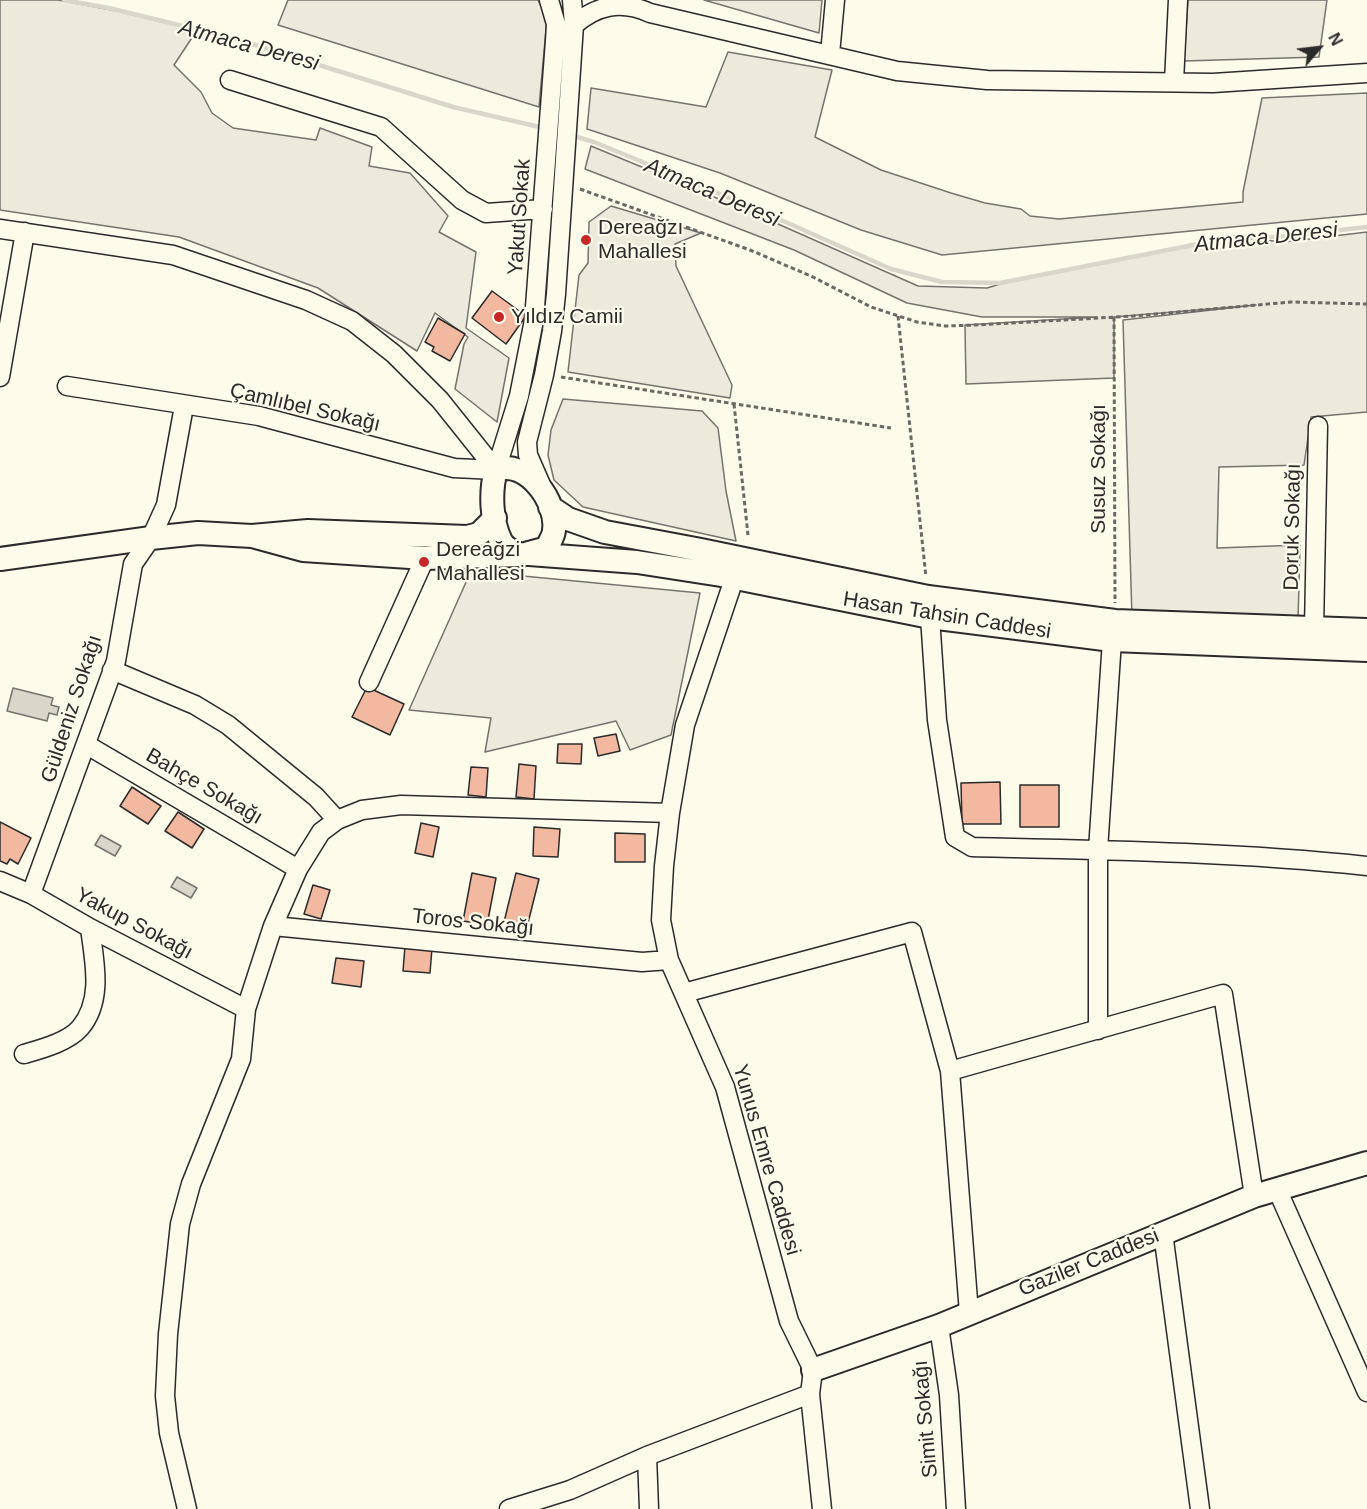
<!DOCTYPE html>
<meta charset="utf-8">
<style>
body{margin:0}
#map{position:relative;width:1367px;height:1509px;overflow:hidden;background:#fdfbea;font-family:Helvetica,sans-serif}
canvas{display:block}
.north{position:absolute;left:1289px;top:18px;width:60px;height:60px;-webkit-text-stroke:4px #fdfbea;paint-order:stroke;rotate:62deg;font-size:16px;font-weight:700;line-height:24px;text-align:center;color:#2b2b2b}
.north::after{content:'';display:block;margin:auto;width:21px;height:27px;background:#2b2b2b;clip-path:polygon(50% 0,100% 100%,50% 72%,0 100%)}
</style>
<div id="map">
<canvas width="1367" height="1509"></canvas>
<div class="north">N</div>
</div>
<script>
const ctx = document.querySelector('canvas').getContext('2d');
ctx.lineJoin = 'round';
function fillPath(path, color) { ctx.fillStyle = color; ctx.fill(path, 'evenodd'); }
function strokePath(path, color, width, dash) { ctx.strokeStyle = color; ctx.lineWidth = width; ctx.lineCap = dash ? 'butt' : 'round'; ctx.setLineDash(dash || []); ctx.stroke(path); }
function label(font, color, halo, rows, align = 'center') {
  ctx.font = font + ' Helvetica,sans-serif'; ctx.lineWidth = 4.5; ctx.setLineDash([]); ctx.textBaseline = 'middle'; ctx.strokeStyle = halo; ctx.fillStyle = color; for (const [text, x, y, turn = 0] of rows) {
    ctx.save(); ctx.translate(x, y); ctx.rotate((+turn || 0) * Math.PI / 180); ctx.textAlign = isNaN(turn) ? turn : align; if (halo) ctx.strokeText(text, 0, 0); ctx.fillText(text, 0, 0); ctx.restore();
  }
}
const green = new Path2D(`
 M0 0H58L128 13 197 30 174 65 201 92 212 113 233 128 316 140 320 128 372 147 369 166 410 173 448 216 439 232 476 252 466 328 509 358 497 422 455 389 464 344 468 337 435 313 417 351 318 288 179 237 0 210Z
 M288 0H538L547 18 539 107 278 25Z
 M704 0H822L819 33Z
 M1188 0H1327L1319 57 1184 61Z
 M728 52 832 70 815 137 881 170 951 193 985 203 1021 209 1030 216 1059 219 1243 202V192L1262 98 1367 93V214L942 255 861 230 720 173 587 129 591 88 706 107Z
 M591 146 760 216 918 286 987 288 1007 282 1234 237 1284 242 1367 232V412L1311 417 1304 465 1219 467 1217 548 1300 545 1298 621 1132 618 1123 320 1256 305 1114 317V378L966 384 965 325 1097 317H982L907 303 794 250 585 169Z
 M611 206 701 233 675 244 676 266 732 385 730 398 568 372 579 275 588 263 589 222Z
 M563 399 702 411 718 428 726 491 736 541 583 507 554 480 548 455 551 430Z
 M471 571 700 593 671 735 630 750 616 721 485 752 491 718 409 710Z`);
const water = new Path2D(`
 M13 688 53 698 51 705 59 707 57 715 49 713 47 721 7 711Z
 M101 835 121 846 115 856 95 845Z
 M177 877 197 888 191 898 171 887Z`);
const stream = new Path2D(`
 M64 0 109 8 236 39 453 107 544 128
 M570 135 594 142 754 208 891 269 942 282 1000 283 1234 237H1279L1367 227`);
const building = new Path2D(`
 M492 291 526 316 506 344 472 318Z
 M438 318 465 334 450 361 432 351 434 347 425 342Z
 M367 687 404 704 390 735 352 717Z
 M616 734 620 751 598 756 594 738Z
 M558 744H582L581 764 557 763Z
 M519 764 536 766 534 799 516 797Z
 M471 767 488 768 486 797 468 795Z
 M1000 782 1001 824H962L961 783Z
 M1020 785H1059V827H1020Z
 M132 787 161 806 148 824 120 806Z
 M178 812 204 829 192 848 165 831Z
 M0 822 31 838 18 864 10 859 7 864 0 861Z
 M421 823 439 827 433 857 415 853Z
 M534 827 560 829 558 857 533 856Z
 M615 833 645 834V862H615Z
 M472 873 496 878 487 925 463 921Z
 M516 873 539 879 527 927 504 922Z
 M313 885 330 890 321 919 304 914Z
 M405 946 432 948 430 973 403 971Z
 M336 958 364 961 361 987 332 983Z`);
const path = new Path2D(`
 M580 189 750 250 813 277 871 307 917 322 945 326 976 325 1134 316 1291 302 1367 304
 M898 316 926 577
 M1114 317 1115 603
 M561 377 891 428
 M734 404 748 535`);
const minor = new Path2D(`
 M574 25C597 5 621 0 650 13L897 71 987 80 1213 83 1367 73
 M830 54 835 0
 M230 80 381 127 462 200 486 213 543 209
 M1174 82 1178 0
 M0 229 173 255 306 300 352 321 394 354 440 400 496 470
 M0 377 25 232
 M67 386 259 416 454 468 496 470
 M496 470 519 396 534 320 555 41 556 24 549 0
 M542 487 528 455 527 442 544 375 552 331 556 294 574 25 572 0
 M734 579 685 725 670 813 664 866 661 920 669 960 725 1087 789 1321 813 1370 810 1394 822 1509
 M930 617 937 720 955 837 972 847C1103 850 1236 852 1367 866
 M1314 629 1318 426
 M112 670 195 705 228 725 316 797 337 820
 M369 682 425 558
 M87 745 298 869
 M0 881 31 894 90 928 246 1009
 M31 894 116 661 133 564 151 538 166 505 184 406
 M273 926 642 962 669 960
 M684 993 912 932 950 1071 969 1313
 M1098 1030V850L1112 640
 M24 1054C41 1049 68 1042 80 1028 104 1000 94 960 90 928
 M950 1071 1223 994 1254 1196
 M1277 1189 1367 1392
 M1163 1233 1200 1509
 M939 1326 949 1395 956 1509
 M647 1456 649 1509
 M187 1509 169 1433 165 1396 168 1334 180 1224 191 1184 241 1059 246 1009 273 926 298 869 321 832 337 820 362 810 401 805 670 813
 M509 1509 570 1490 647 1456 810 1394`);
const major = new Path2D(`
 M550 507 568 519 605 532 701 550 928 597 1115 621 1367 630
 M252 536 303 550 425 558 521 555 547 548C549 542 554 536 554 530 558 502 526 458 496 470 490 491 491 522 501 541 505 549 514 552 521 555
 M529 554 637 562 721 575 930 617 1112 640 1367 650
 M0 559 151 538 198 533 252 536 308 531 467 537 479 534 495 518
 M813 1370 939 1326 1254 1196 1367 1163`);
const markers = [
 [586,240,6,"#c62828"],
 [499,317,6,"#c62828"],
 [424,562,6,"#c62828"]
];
const streetNames = [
 ["Yakut Sokak",520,217,-86],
 ["Çamlıbel Sokağı",305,408,13],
 ["Susuz Sokağı",1099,469,-90],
 ["Doruk Sokağı",1293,527,-89],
 ["Hasan Tahsin Caddesi",947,616,9],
 ["Güldeniz Sokağı",72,709,-72],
 ["Bahçe Sokağı",204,787,30],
 ["Toros Sokağı",473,923,6],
 ["Yakup Sokağı",134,924,28],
 ["Yunus Emre Caddesi",766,1160,74],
 ["Gaziler Caddesi",1089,1263,-22],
 ["Simit Sokağı",926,1419,-95]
];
const poiNames = [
 ["Dereağzı",598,228],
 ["Mahallesi",598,252],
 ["Yıldız Camii",511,317],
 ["Dereağzi",436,550],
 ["Mahallesi",436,574]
];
const waterNames = [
 ["Atmaca Deresi",249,46,15],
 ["Atmaca Deresi",712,193,23],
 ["Atmaca Deresi",1266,238,-6]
];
fillPath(green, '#ecebdb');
strokePath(green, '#74746e', 1.5);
fillPath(water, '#d8d7c9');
strokePath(water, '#74746e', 1.5);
strokePath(stream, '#d8d7c9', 4.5);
fillPath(building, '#f2b8a0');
strokePath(building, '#2b2b2b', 1.5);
strokePath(minor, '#2b2b2b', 21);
strokePath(major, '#2b2b2b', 26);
strokePath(path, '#6a6964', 3, [4.5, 3]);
strokePath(minor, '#fdfbea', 18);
strokePath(major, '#fdfbea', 22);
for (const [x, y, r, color] of markers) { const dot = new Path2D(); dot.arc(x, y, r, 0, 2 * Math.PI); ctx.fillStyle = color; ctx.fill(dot); strokePath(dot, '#fdfbea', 2); }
label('21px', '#2b2b2b', '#fdfbea', streetNames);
label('21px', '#2b2b2b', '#fdfbea', poiNames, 'left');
label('italic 22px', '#2b2b2b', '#fdfbea', waterNames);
</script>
